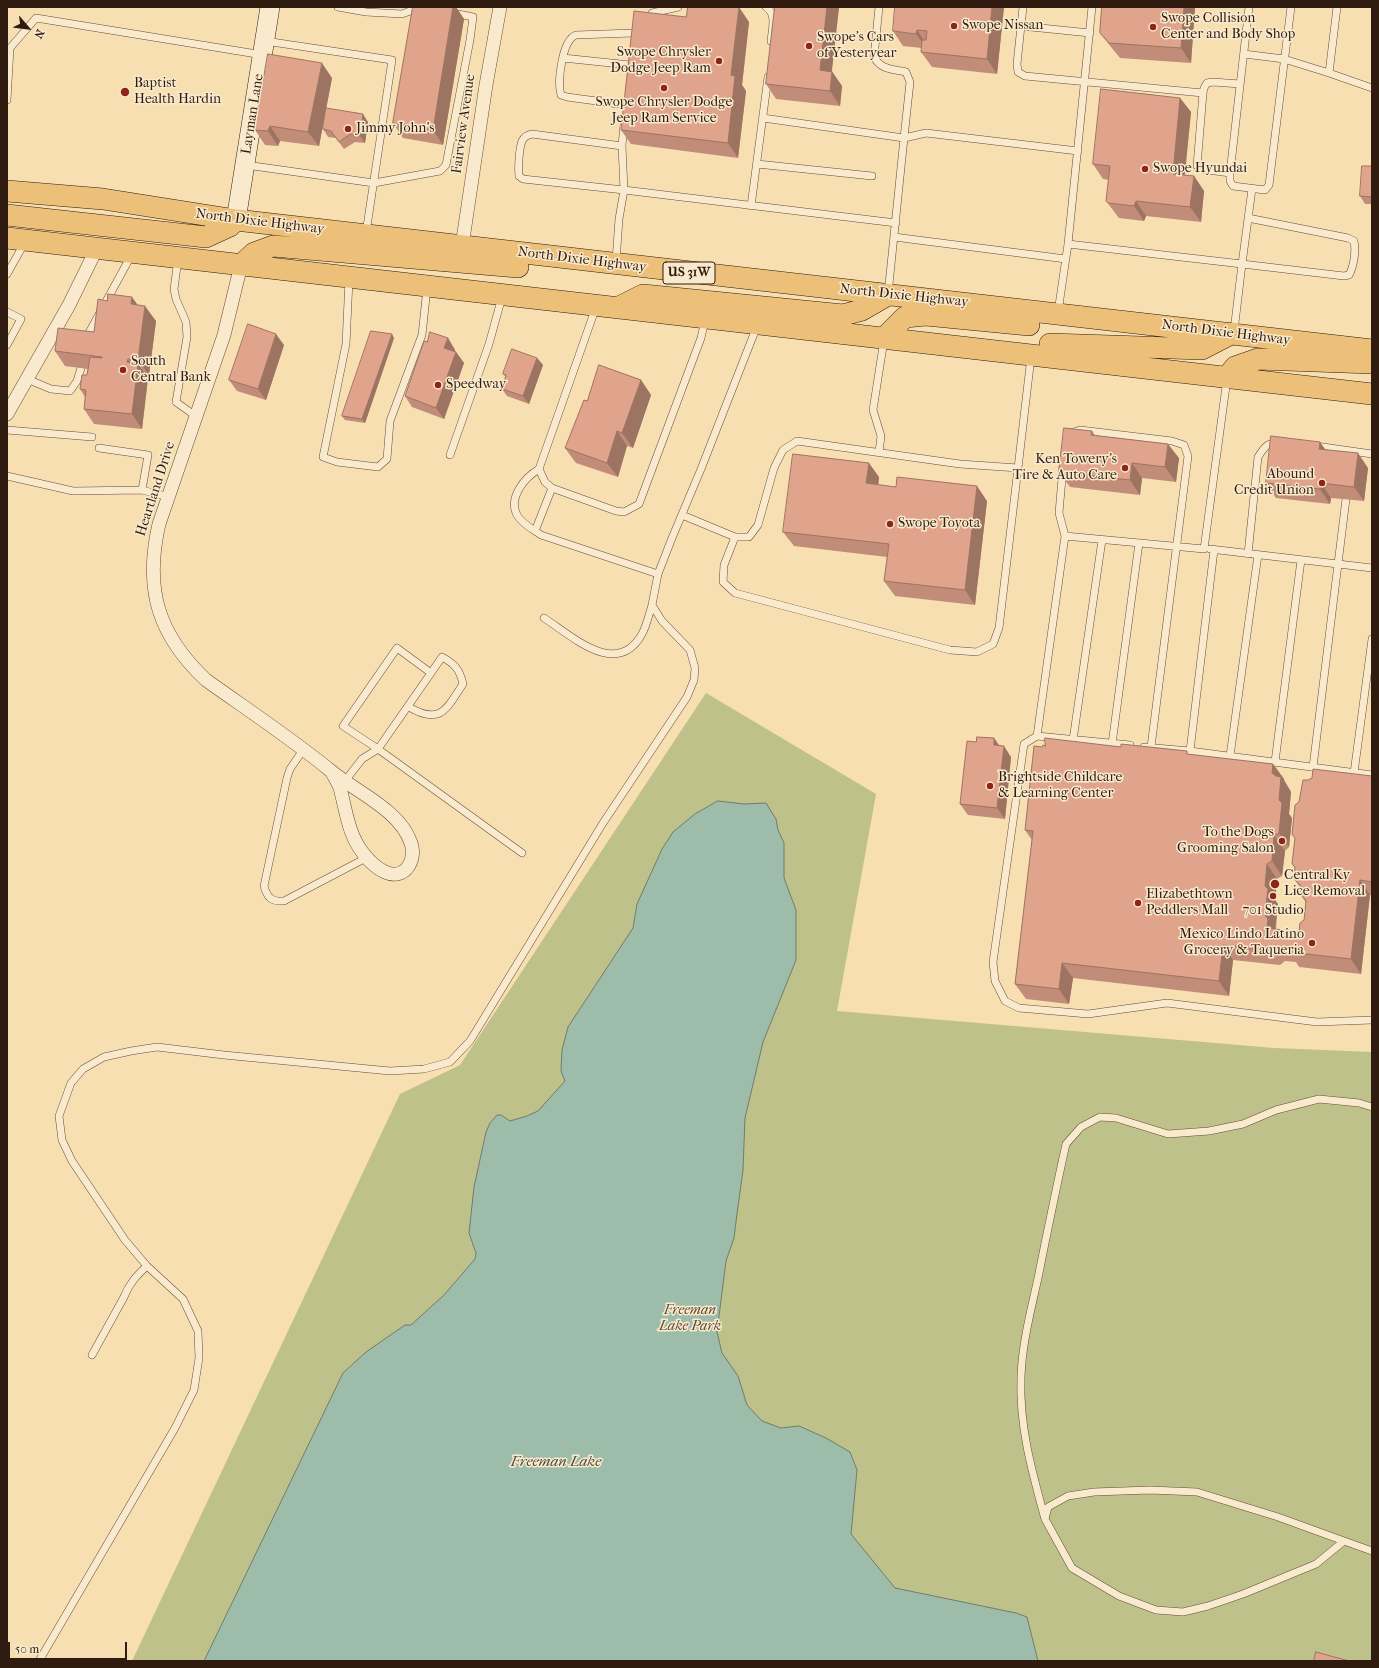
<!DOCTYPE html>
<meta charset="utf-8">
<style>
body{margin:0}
#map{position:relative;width:1379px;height:1668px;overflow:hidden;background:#f7dfb2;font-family:"IM FELL French Canon",serif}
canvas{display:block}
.frame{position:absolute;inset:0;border:8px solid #2f1b0f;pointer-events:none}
.north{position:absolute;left:8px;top:8px;width:40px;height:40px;-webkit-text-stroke:3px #faeacd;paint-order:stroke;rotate:118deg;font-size:11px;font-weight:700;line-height:16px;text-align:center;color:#2f1b0f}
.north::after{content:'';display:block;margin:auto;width:14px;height:18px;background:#2f1b0f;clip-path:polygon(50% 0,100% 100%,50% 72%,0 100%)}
.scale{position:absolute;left:8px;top:1642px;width:119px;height:18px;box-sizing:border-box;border:2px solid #2f1b0f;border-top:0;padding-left:5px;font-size:12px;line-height:14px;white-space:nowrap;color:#2f1b0f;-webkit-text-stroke:3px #faeacd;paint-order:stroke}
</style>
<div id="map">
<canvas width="1379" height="1668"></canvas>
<div class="frame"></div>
<div class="north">N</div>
<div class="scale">50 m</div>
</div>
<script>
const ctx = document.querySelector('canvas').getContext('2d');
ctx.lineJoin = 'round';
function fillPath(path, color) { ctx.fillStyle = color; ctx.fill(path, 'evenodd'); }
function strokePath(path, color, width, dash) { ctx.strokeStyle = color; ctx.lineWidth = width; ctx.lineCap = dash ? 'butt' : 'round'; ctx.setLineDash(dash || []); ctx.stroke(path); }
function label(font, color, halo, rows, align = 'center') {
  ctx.font = font + ' "IM FELL French Canon",serif'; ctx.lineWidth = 3; ctx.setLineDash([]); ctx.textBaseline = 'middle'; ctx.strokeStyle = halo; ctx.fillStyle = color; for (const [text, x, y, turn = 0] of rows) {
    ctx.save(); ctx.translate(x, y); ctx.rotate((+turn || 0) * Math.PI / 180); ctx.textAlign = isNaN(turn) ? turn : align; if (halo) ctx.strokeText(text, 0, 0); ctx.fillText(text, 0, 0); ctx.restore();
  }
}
const green = new Path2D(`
 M706 693 876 794 837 1011 1274 1048 1372 1052V1661H132L400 1094 460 1065Z`);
const water = new Path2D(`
 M718 801 744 804 766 803 776 819 778 830 784 843V878L796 910V960L763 1042 745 1118 743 1170 737 1214 734 1238 726 1261 717 1332 722 1353 738 1376 747 1405 762 1421 781 1428 799 1426 826 1438 850 1452 857 1470 851 1534 895 1588 1016 1613 1027 1617 1038 1661H204L343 1373 366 1352 405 1325H411L444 1295 475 1259 476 1253 469 1233 474 1187 486 1132 490 1123 497 1115H501L510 1121 527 1116 538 1111 565 1081 561 1071 562 1050 568 1027 633 928 637 904 662 849 673 832 695 814Z`);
const lane = new Path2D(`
 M338 7 366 12 402 14 421 7
 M766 7C777 14 772 29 771 41
 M1023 7 1017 64 1018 72 1025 76 1203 93 1197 166 1201 169 1230 173 1249 7
 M646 20 652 13 678 7
 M1021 26 1090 33
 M265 41 392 60 366 233
 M1244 54 1284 59 1329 73 1337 7
 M563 58 630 65
 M1329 73 1372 88
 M1203 93 1204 88 1207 83 1213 82 1240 84
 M7 100 10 48 36 18 263 55
 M626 105 567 97 561 95C557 82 562 40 576 35L633 33
 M763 118 904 138 910 82 906 72C893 69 881 70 874 57L879 7
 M622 146 532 134C527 135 524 137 522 141 519 149 518 169 519 176L523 179 624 190 622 146 624 124
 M757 164 872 176
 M246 165 374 183 440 171 446 165 470 40 473 17 453 13
 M1230 173V181L1233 186 1265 190 1269 185 1291 7
 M751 206 768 77
 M1248 218 1348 238 1354 241C1356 251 1354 266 1349 275L1344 276 1242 264 1252 189
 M894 237 1066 259
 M1068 244 1242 264 1234 331
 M178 259 174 289 176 299 186 322 187 337 176 402 197 417
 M616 261 619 219 624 190 896 223
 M7 274 25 242
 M349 280 346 344 323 457 337 462 378 467 387 459 390 421 422 335 427 288
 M888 294 904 138 926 133 1078 151
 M596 307 539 469 545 482 552 488 616 511 624 512 639 504 701 338 705 320
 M7 312 21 319 7 345
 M1058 312 1068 244 1092 7
 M85 340 132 254
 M27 379 51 389 70 391 77 381 81 368
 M7 430 92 437
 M1071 433 1080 430 1172 441 1184 445 1188 456 1151 747
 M1316 446 1372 454
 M99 448 148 455 142 490
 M879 452 881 436 873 410 884 340
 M450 455 489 344 502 297
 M1063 467 1059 513 1065 536
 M539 469C524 478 508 498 517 515 522 524 534 530 541 535L658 574
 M7 476 73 491 142 490 169 497
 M682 515 735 537H749L758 525 774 468 783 450 797 441 960 464 1018 468 1031 357
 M535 531 552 488
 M735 537 724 565 723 582 735 593 950 650 977 652 993 644 999 628 1018 468
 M1210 549 1372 568
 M1248 554 1258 457C1264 448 1266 443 1278 443
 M544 618C572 636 617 679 642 634 647 625 649 614 652 605
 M397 648 431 673 378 749 343 726Z
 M409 707C441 726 447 708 463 684 460 670 455 664 442 657L431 673
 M1037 736 1024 744 993 962 995 981 1005 1001 1019 1008 1088 1014 1167 1003 1317 1022 1372 1020
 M1073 740 1102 540
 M1112 744 1139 543
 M1130 745 1037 736 1065 536 1204 549 1227 379
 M1144 747 1190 751 1372 775
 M303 750 290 769 287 778 264 886C267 897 271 902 284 901L366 858
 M1190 751 1214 550
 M1230 756 1258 555
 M1275 762 1301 560
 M1313 767 1346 499
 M1354 773 1372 639
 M345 781 362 759 378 749 522 853
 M92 1355 124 1297C129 1284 136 1276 147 1266
 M1150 1490 1197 1492 1278 1517 1344 1541 1316 1564 1243 1594 1208 1606 1183 1612 1156 1610 1119 1596 1072 1568 1045 1519 1048 1507 1068 1496 1094 1492Z
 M1045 1519C1032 1472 1019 1426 1021 1377 1022 1344 1031 1310 1038 1278 1047 1233 1056 1189 1066 1144L1081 1127 1100 1117 1116 1118 1168 1134 1209 1131 1243 1124 1276 1110 1319 1099 1359 1103 1372 1107
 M1344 1541 1372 1551
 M39 1661 175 1428 194 1390 199 1358 198 1331 183 1299 147 1266 125 1240 72 1161 62 1140 59 1116 71 1083 83 1069 104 1057 131 1051 157 1047 224 1055 390 1071 424 1069 450 1062 470 1041 603 823 687 697 694 680 695 668 690 650 662 621 652 605 658 574 672 538 701 469 757 326`);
const street = new Path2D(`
 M462 246 486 85 500 7
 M241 265 224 335 159 524C144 589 158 635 206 680 248 710 292 739 331 771 356 792 400 810 411 843 417 860 405 881 385 872 376 868 369 861 363 853 348 834 346 810 340 788 338 782 334 777 332 772
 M7 414 69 305 97 248`);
const secondary = new Path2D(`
 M236 220 270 7`);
const primary = new Path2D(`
 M7 191 103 199 236 220 1372 350
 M7 215 206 237 230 226 236 220
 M7 238 1372 394
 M241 265 254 253 273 246 518 267
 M619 307 643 295 843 315 862 310 888 295
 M884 338 905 317 926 315 1029 325
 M1050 344 1202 349 1233 333
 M1227 377 1235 367 1258 359 1372 363`);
const wall = new Path2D(`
 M413 7H456L464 19 443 145 403 138 393 123Z
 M775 7H839L832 71 842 86 840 106 776 99 766 84Z
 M1004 7 997 74 932 67 921 52 922 48 903 46 893 31Z
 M1102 7H1195L1191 63 1120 58 1111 47 1100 33Z
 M686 17 749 22 742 85 746 91 738 158 631 144 621 130Z
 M332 78 319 146 280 141 278 146 265 145 255 130Z
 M1180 98 1191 112 1185 175 1194 176 1204 191 1201 222 1146 216 1144 221 1119 218 1106 201 1109 180 1103 179 1093 164Z
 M368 122 365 143 355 142 344 149 336 138 328 137 323 129Z
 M1372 166V204H1365L1360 196Z
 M138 305 156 321 149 375 146 374 148 378 142 429 94 424 84 409 85 397 80 389 87 375 88 369 65 366 55 351 94 332Z
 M394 338 365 423 345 420 342 416Z
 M448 338 455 350V352H456L464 363 444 419 412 407 405 396 427 342Z
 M284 345 266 400 237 391 229 380Z
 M537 358 543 365 529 404 507 396 502 389 506 377 503 374Z
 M641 380 651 395 633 448 627 446 618 477 576 463 565 448 587 401Z
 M1092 431 1095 435 1179 458 1176 482 1142 478 1140 495 1070 487 1059 472Z
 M1326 449 1368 468 1364 501 1331 498 1330 504 1276 498 1266 483Z
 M879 477 878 485 987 501 975 605 895 596 884 581 887 557 794 546 783 532Z
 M994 738 999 745 1011 757 1005 819 968 815 960 804 976 742Z
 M1189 755 1273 764 1284 779V780L1291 792 1289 814 1292 818 1289 847 1285 851 1282 876 1277 879 1275 900 1278 904 1276 929 1299 932 1304 920 1306 903 1300 893V887L1294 879 1295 868 1292 864 1295 839 1292 834 1299 802 1308 780 1372 776V895H1370L1361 974 1299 967 1296 962 1285 961 1280 965 1233 960 1229 996 1073 978 1069 1004 1026 999 1015 984 1032 840 1025 830Z`);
const shadedWall = new Path2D(`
 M453 7H456L464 19 443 145 433 130Z
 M739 7 749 22 742 85 746 91 738 158 728 143 731 75Z
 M827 7H839L830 85 820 70Z
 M992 7H1004L997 74 987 59Z
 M1184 7H1195L1191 63 1181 48Z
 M917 30 927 45V49L916 34Z
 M322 63 332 78 319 146 308 132Z
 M832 72 842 86 840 106 830 91Z
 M1180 98 1191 112 1183 189 1173 174Z
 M363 114 368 122 365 143 360 136Z
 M270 126 280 141 278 146 268 131Z
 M1194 176 1204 191 1201 222 1190 207Z
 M1136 201 1146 216 1144 221 1134 206Z
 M132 297 142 311 131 304Z
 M145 306 156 321 149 375 138 360Z
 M276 334 284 345 266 400 258 389Z
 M392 334 394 338 365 423 362 419Z
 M448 338 455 350 452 359 444 348Z
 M456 352 464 363 444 419 436 408Z
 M537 358 543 365 529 404 523 396Z
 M128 359 137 372 138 364 148 378 142 429 132 414 127 362Z
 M641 380 651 395 633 448 622 433Z
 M617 431 627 446 618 477 607 463Z
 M1320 442 1330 456 1319 449Z
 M1168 444 1179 458 1176 482 1165 467Z
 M1358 453 1368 468 1364 501 1354 487Z
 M869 463 879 477 877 498 866 483Z
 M1132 463 1142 478 1140 495 1130 480Z
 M1321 483 1331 498 1330 504 1320 489Z
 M977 486 987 501 975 605 965 590Z
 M994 738 1002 750 994 745Z
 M1004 746 1011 757 1005 819 997 808Z
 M1273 764 1284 779V780L1291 792 1289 814 1292 818 1289 847 1279 833V800L1272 773Z
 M1274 836 1285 851 1282 876 1272 861Z
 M1267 864 1277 879 1275 900 1278 904 1275 929 1279 934 1267 928 1265 915V886Z
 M1360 880 1370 895 1361 974 1351 959Z
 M1223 945 1233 960 1229 996 1219 981Z
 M1062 963 1073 978 1069 1004 1059 989Z`);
const building = new Path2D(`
 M413 7H453L433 130 393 123Z
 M688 7H739L731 75 735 76 728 143 621 130 634 11 686 17Z
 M775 7H827L820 70 832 72 830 91 766 84Z
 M895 7H992L987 59 921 52 922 40H926L927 31 917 30 916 34 893 31Z
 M1102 7H1184L1181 48 1109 43 1100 33Z
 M268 54 322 63 308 132 270 126 268 131 255 130Z
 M1101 89 1180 98 1173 174 1194 176 1190 207 1136 201 1134 206 1108 203 1106 201 1110 166 1093 164Z
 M326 108 363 114 360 136 350 134 339 142 331 131 323 129Z
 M1362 166H1372V197L1360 196Z
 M108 294 132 297 131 304 145 306 138 360 128 359 127 362 138 364 132 414 84 409 86 390 80 389 82 375H87L90 357 102 358V357L55 351 58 328 94 332 98 299 107 301Z
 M248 324 276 334 258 389 229 380Z
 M371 331 392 334 362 419 342 416Z
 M430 332 448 338 444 348 456 352 436 408 405 396 424 341 427 342Z
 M512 349 537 358 523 396 502 389 506 375 503 374Z
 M599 365 641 380 622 433 617 431 607 463 565 448 584 400 587 401Z
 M1064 428 1092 431 1091 435 1168 444 1165 467 1132 463 1130 480 1059 472Z
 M1271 436 1320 442 1319 449 1358 453 1354 487 1321 483 1320 489 1266 483Z
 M793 454 869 463 866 483 896 487 897 477 977 486 965 590 884 581 889 544 783 532Z
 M977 737 994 738V745L1004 746 997 808 960 804 967 741 976 742Z
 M1045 738 1121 747V744L1187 751V754L1273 764 1272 773 1276 776 1281 777 1279 800 1282 803 1279 833 1274 836 1272 861 1267 864 1265 886 1268 889 1265 915 1268 919 1267 928 1299 932 1300 923 1304 920 1306 901 1300 893 1301 886 1294 879 1295 867 1292 864 1295 838 1292 834 1295 805 1299 802 1303 780H1308L1312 778 1313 769 1372 776V882L1360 880 1351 959 1289 952 1285 947 1275 946 1270 950 1223 945 1219 981 1062 963 1059 989 1015 984 1033 831 1025 830 1034 746 1042 747 1043 745 1045 746Z
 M1316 1652 1349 1661H1314Z`);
const markers = [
 [954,26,4,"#8f2418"],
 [1153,27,4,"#8f2418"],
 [809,46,4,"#8f2418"],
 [719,61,4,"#8f2418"],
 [664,88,4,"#8f2418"],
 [125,92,5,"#8f2418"],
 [348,129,4,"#8f2418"],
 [1145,169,4,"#8f2418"],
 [123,370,4,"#8f2418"],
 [438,385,4,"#8f2418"],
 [1125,468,4,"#8f2418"],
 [1322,483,4,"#8f2418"],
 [890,524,4,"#8f2418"],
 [990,786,4,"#8f2418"],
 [1282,841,4,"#8f2418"],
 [1275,884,5,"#8f2418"],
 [1273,896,4,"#8f2418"],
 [1138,903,4,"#8f2418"],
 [1312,943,4,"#8f2418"]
];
const shields = [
 [689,273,52]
];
const shieldNames = [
 ["US 31W",689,273]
];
const poiNames = [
 ["Swope Collision",1161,19],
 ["Center and Body Shop",1161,35],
 ["Swope Nissan",962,26],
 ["Swope's Cars",817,38],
 ["of Yesteryear",817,54],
 ["Swope Chrysler",711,53,"right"],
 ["Dodge Jeep Ram",711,69,"right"],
 ["Baptist",134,84],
 ["Health Hardin",134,100],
 ["Swope Chrysler Dodge",664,103,"center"],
 ["Jeep Ram Service",664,119,"center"],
 ["Jimmy John's",356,129],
 ["Swope Hyundai",1153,169],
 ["South",131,362],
 ["Central Bank",131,378],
 ["Speedway",446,385],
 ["Ken Towery’s",1117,460,"right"],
 ["Tire & Auto Care",1117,476,"right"],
 ["Abound",1314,475,"right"],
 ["Credit Union",1314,491,"right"],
 ["Swope Toyota",898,524],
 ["Brightside Childcare",998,778],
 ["& Learning Center",998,794],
 ["To the Dogs",1274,833,"right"],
 ["Grooming Salon",1274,849,"right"],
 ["Central Ky",1284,876],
 ["Lice Removal",1284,892],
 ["Elizabethtown",1146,895],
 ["Peddlers Mall",1146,911],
 ["701 Studio",1273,911,"center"],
 ["Mexico Lindo Latino",1304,935,"right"],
 ["Grocery & Taqueria",1304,951,"right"]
];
const streetNames = [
 ["Layman Lane",253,114,-81],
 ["Fairview Avenue",464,124,-82],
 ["North Dixie Highway",260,222,7],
 ["North Dixie Highway",582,260,7],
 ["North Dixie Highway",904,296,6],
 ["North Dixie Highway",1226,333,7],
 ["Heartland Drive",156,489,-72]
];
const parkNames = [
 ["Freeman",690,1311],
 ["Lake Park",690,1327]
];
const waterNames = [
 ["Freeman Lake",556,1462]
];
fillPath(green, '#bfc18a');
fillPath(water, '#9dbdaa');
strokePath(water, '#717c6c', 1);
strokePath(lane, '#614c38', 8);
strokePath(street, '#614c38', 14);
strokePath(secondary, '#2f1b0f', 20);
strokePath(primary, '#2f1b0f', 22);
strokePath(lane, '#faeacd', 7);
strokePath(street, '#faeacd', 13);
strokePath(secondary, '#faeacd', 19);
strokePath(primary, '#ecc079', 21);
fillPath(wall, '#c18d78');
fillPath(shadedWall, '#9d7362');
fillPath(building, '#e0a48c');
strokePath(building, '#9d7362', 1);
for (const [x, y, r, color] of markers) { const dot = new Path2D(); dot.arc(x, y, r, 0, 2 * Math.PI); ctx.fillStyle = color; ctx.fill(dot); strokePath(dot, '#faeacd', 1.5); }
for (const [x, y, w] of shields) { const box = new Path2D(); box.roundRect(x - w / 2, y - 11, w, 22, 3); ctx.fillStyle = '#faeacd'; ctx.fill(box); strokePath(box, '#2f1b0f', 1); }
label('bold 13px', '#2f1b0f', null, shieldNames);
label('14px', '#2f1b0f', '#faeacd', poiNames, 'left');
label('14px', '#2f1b0f', '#faeacd', streetNames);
label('italic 14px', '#5a4d34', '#faeacd', parkNames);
label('italic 15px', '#504c3e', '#faeacd', waterNames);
</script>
